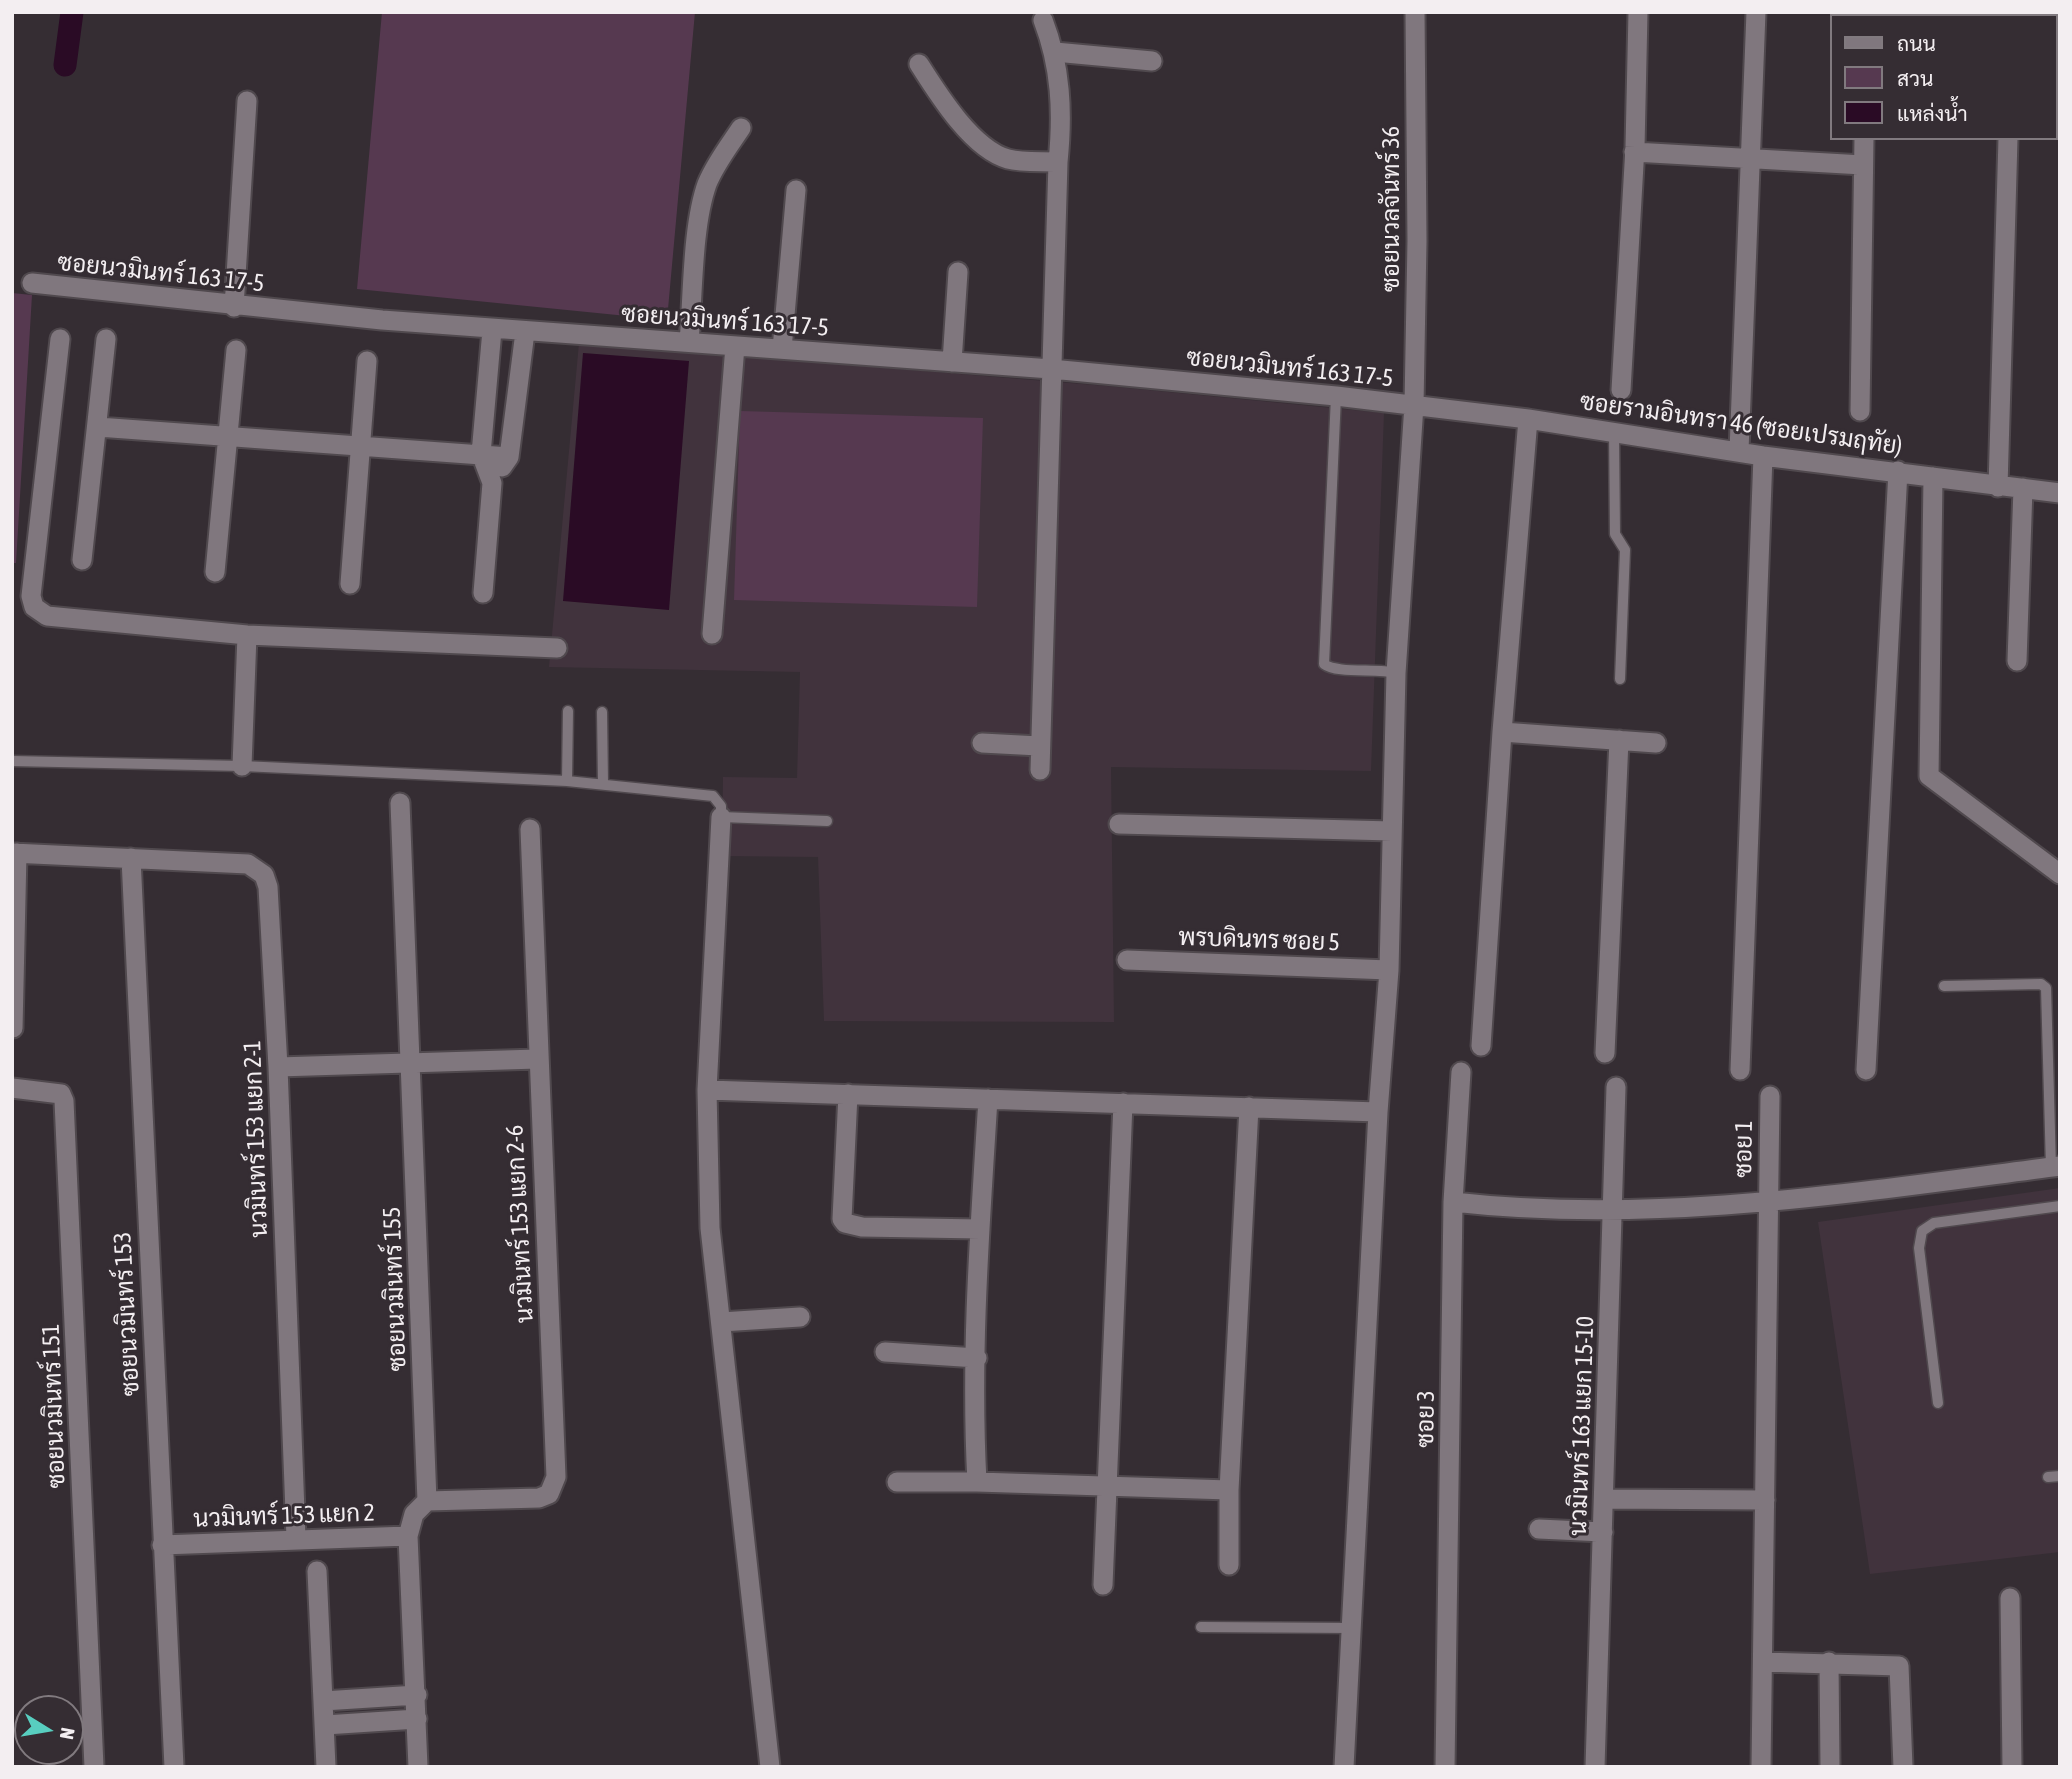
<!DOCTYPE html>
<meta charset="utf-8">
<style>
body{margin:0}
#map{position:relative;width:2072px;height:1779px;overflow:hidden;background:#352d33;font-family:"Asap Condensed",Sarabun,sans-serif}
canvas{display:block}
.frame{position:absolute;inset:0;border:14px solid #f3eef1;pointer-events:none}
.legend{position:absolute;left:1830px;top:14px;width:228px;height:126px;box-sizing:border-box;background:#352d33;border:2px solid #817a7f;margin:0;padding:9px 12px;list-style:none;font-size:21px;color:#f3eef1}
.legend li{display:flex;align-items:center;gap:14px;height:35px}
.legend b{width:35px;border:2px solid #817a7f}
.north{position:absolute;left:14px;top:1695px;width:70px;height:70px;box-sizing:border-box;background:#352d33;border:2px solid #817a7f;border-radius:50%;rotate:101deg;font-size:19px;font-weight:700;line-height:28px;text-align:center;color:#f3eef1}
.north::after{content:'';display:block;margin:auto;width:24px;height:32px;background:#58cec0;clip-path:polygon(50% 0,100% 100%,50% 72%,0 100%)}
</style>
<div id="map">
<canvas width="2072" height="1779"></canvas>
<div class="frame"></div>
<ul class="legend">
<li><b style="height:9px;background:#80777e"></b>ถนน</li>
<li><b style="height:19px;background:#563950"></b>สวน</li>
<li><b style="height:19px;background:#2a0b25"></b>แหล่งน้ำ</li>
</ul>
<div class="north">N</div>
</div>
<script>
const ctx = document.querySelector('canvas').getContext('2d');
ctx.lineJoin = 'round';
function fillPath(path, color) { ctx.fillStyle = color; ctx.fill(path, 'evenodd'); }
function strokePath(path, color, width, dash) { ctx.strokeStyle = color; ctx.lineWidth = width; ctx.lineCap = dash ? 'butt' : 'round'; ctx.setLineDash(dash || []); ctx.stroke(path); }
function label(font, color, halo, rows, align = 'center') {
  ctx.font = font + ' "Asap Condensed",Sarabun,sans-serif'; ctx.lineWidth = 6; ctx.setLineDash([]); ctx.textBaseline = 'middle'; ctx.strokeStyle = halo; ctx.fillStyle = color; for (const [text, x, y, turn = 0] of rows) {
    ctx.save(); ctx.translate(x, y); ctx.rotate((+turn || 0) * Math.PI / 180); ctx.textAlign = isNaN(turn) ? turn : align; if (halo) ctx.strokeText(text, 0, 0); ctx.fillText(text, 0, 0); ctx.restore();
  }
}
const built = new Path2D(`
 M579 343 1107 386 1384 413 1371 771 1111 767 1114 1022 824 1021 818 857 722 856 723 777 797 778 800 672 549 667Z
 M2060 1188V1552L1870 1574 1818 1222Z`);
const green = new Path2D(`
 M382 12H695L667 320 357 289Z
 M12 293 32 295 16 563H12Z
 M740 411 983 418 977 607 734 600Z`);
const water = new Path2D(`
 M583 353 689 361 669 610 563 601Z`);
const canal = new Path2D(`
 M65 65 72 12`);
const lane = new Path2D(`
 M1336 396 1324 664C1337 674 1377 668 1396 673
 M1614 431 1615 534 1625 550 1620 679
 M602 712 603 783
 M12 761 242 766 567 781 713 796 721 806V817L827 821
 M567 781 568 711
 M1944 986 2041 984 2046 988 2051 1168
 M1938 1403 1919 1248 1922 1231 1934 1223 2060 1206
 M2048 1477 2060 1476
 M1201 1627 1353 1628`);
const street = new Path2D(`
 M1868 16V12
 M2012 16V12
 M1055 52 1152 61
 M919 64C938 94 972 149 1008 159 1023 163 1042 161 1058 162
 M1634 152 1863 165
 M32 283 382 320 1051 369 1336 396 1528 419 1763 456 2060 493
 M234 307 247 101
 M60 339 31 596 34 607 47 616 247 635 557 648
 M689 342C693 296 692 226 707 184 715 164 729 146 741 128
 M782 349 796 190
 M952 362 958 272
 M1621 390 1635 147 1638 12
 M1860 411 1864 138
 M98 427 509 457
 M1739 451 1756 12
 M502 467 509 457 525 332
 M1933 477 1929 776 2060 874
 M1998 487 2008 138
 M82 560 106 339
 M215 572 236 350
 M350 584 367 361
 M483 593 492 483 481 454 492 330
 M712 634 735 346
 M2017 661 2023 488
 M1502 732 1656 743
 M982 743 1039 746
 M242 766 247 635
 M1040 770 1058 162C1063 112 1061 67 1043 20
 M400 803 427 1501 414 1514 408 1536 418 1767
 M721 817 707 1090 710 1228 770 1767
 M1119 824 1392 831
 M12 853 248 864 264 875 268 887 278 1067 296 1538
 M131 858 174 1767
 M1127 960 1389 970
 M13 1028 17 853
 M1481 1046 1502 732 1528 419
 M1605 1053 1619 740
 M278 1067 537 1059
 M1740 1070 1763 456
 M1866 1070 1898 471
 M12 1088 61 1094 64 1101 94 1767
 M707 1090 1378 1112
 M848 1094 842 1219 845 1223 862 1227 980 1229
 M1453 1202C1656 1225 1859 1192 2060 1166
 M721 1322 800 1317
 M885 1352 977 1358
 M897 1482H977C970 1355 980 1226 988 1099
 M977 1482 1229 1490
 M1604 1499 1765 1500
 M427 1501 539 1498 549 1494 556 1477 530 829
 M1539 1529 1603 1532
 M162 1545 408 1536
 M1229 1565V1490L1249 1107
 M317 1571 326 1767
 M1103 1585 1123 1103
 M2010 1598 2012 1767
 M1763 1662 1899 1666 1903 1767
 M1829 1662 1830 1767
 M323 1701 417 1695
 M325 1725 417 1719
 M1344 1767 1378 1112 1389 970 1396 673 1414 405 1417 241 1415 12
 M1445 1767 1453 1202 1461 1072
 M1595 1767 1616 1087
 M1761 1767 1770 1096`);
const streetNames = [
 ["ซอยนวลจันทร์ 36",1391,209,-90],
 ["ซอยนวมินทร์ 163 17-5",161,273,6],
 ["ซอยนวมินทร์ 163 17-5",725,321,4],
 ["ซอยนวมินทร์ 163 17-5",1290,368,6],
 ["ซอยรามอินทรา 46 (ซอยเปรมฤทัย)",1741,424,8],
 ["พรบดินทร ซอย 5",1259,940,2],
 ["นวมินทร์ 153 แยก 2-1",256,1139,-92],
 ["ซอย 1",1744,1149,-89],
 ["นวมินทร์ 153 แยก 2-6",520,1224,-93],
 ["ซอยนวมินทร์ 155",395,1289,-92],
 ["ซอยนวมินทร์ 153",127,1314,-93],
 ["ซอยนวมินทร์ 151",54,1406,-92],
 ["ซอย 3",1426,1419,-89],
 ["นวมินทร์ 163 แยก 15-10",1582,1426,-88],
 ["นวมินทร์ 153 แยก 2",284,1516,-2]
];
fillPath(built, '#41333d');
fillPath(green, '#563950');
fillPath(water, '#2a0b25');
strokePath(canal, '#2a0b25', 23);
strokePath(lane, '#50494e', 13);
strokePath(street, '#50494e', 23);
strokePath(lane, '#80777e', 10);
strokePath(street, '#80777e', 19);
label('24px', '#f3eef1', '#352d33', streetNames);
</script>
